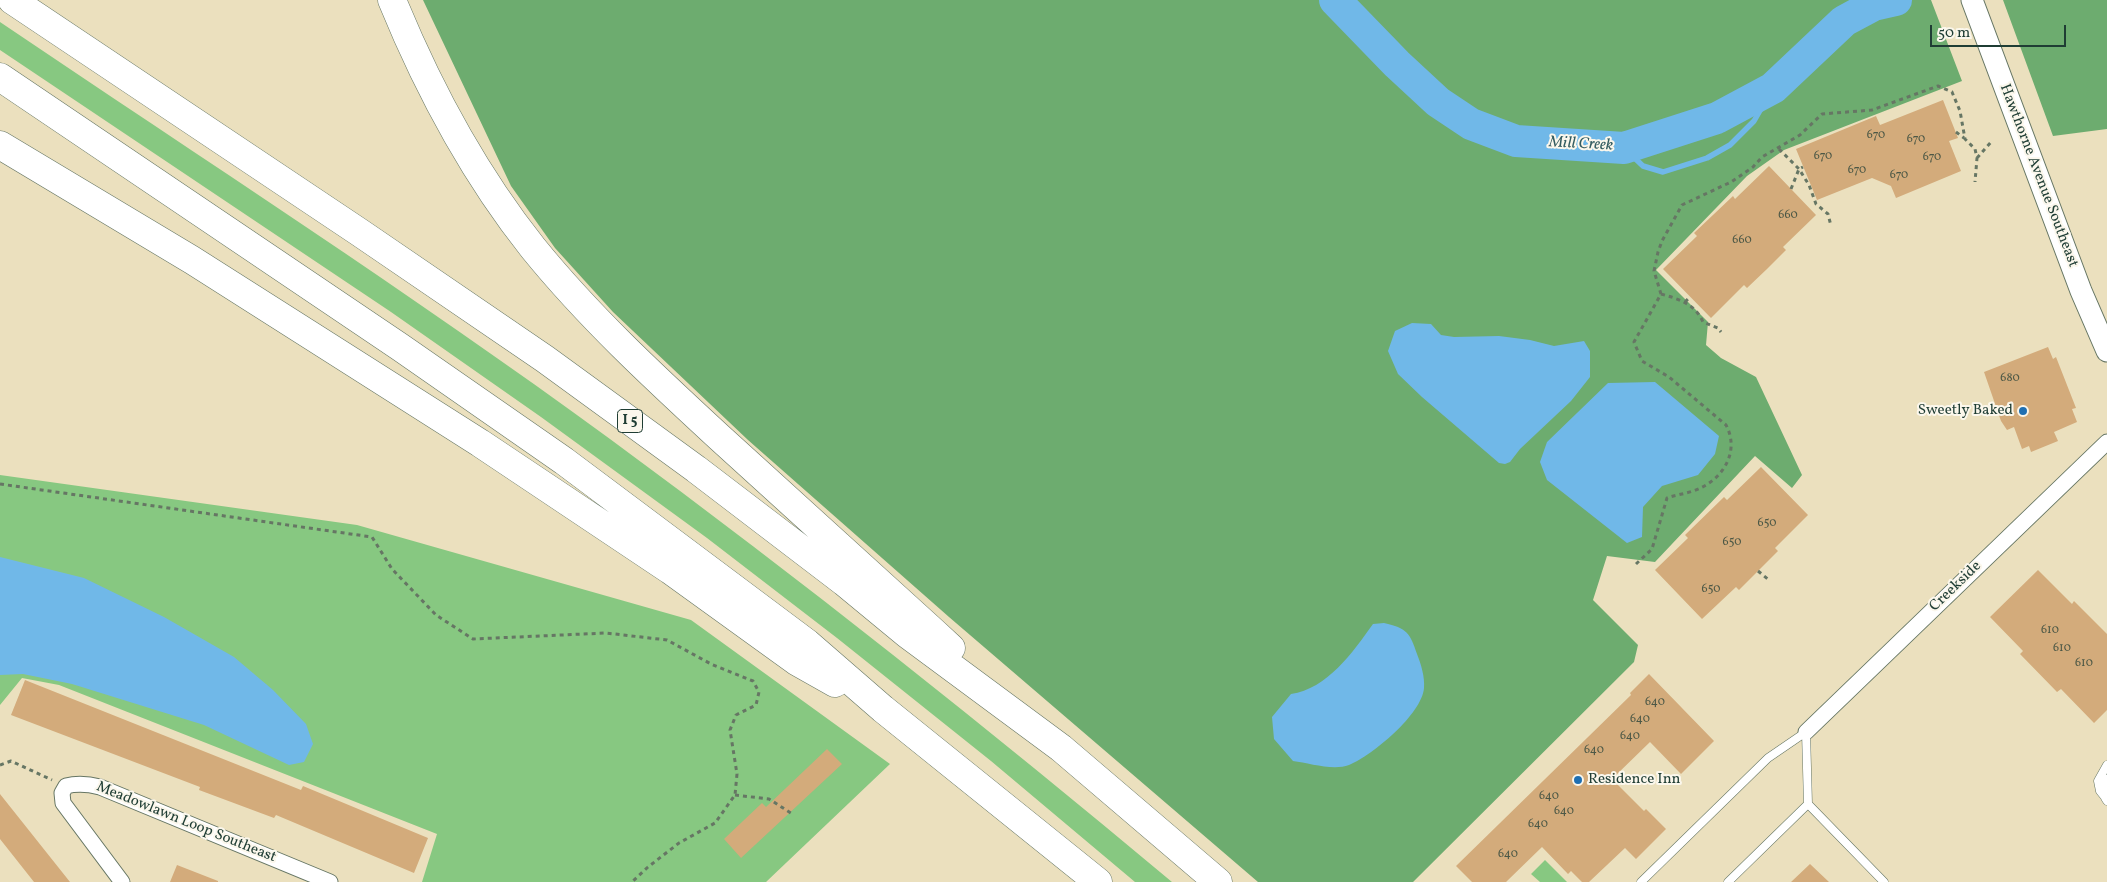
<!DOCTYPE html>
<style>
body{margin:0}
#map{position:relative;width:2107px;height:882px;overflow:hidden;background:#ebe0be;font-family:Vollkorn,serif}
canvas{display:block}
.scale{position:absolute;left:1930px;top:25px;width:136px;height:22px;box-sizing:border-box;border:2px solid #1f3d34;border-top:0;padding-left:6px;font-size:15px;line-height:18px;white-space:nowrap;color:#1f3d34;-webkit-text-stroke:4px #fbf7ec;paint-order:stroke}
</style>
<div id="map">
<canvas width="2107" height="882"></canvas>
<div class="scale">50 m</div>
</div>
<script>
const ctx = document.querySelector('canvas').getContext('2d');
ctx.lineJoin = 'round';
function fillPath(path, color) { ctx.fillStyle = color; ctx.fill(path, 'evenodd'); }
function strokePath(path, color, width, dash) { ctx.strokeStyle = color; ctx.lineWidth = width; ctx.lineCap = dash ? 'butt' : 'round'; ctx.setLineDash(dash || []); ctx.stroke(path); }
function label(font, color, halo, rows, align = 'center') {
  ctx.font = font + ' Vollkorn,serif'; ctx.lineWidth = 4; ctx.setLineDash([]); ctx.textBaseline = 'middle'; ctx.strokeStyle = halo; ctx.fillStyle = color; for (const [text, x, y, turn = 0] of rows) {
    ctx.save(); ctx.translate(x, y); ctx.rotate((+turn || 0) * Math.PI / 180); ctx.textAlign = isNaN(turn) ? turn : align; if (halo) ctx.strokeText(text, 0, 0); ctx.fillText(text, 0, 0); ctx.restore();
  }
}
const green = new Path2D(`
 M0 22C204 160 411 293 610 439 802 580 989 729 1172 882H1135L991 761 837 638 707 538 541 417 391 312 0 50Z
 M0 475 357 525 691 620 890 764 766 882H422L437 834 59 685 22 678 0 705Z
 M1545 860 1567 882H1540L1531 874Z`);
const forest = new Path2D(`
 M423 0H1931L1962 81 1784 150 1747 176 1656 270 1708 322 1706 345 1721 358 1756 377 1802 475 1792 488 1755 456 1655 562 1607 556 1593 600 1638 645 1634 662 1413 882H1258L949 617 748 440 613 312 555 248 511 186Z
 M2003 0H2107V129L2053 136Z`);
const water = new Path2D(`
 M1412 323 1431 324 1441 335 1454 337 1499 336 1530 340 1554 346 1584 341 1590 351V377L1571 401 1520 449 1510 462 1505 464 1499 463 1422 397 1398 374 1388 351 1395 331Z
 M1655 382 1719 436 1715 454 1698 475 1662 486 1643 507 1642 537 1627 543 1547 480 1540 462 1547 442 1608 383Z
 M0 557 84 578 164 617 234 657 273 690 306 724 313 744 304 762 289 765 204 725 72 684 23 674 0 675Z
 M1384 623C1407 628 1410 633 1417 654 1421 664 1425 677 1424 688 1422 714 1373 755 1349 765 1333 771 1309 763 1293 761L1274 739 1272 717 1291 694C1327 689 1353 652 1373 624Z`);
const stream = new Path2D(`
 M1624 148 1643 166 1663 172 1707 158 1730 145 1754 121 1773 88`);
const river = new Path2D(`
 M1335 0 1397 64 1438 102 1471 124 1516 141 1624 148 1717 118 1773 88 1844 21 1874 5 1896 0`);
const building = new Path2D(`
 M1943 100 1958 138 1949 141 1961 171 1896 198 1891 186 1872 178 1817 200 1796 149 1876 116 1880 125Z
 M1769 166 1816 215 1783 247 1786 250 1767 269 1747 288 1744 285 1711 318 1663 269 1697 236 1694 233 1733 196 1735 199Z
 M2048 347 2053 359 2056 357 2076 408 2072 409 2077 422 2054 432 2058 441 2031 452 2029 446 2022 449 2014 427 2007 430 2001 421 1984 372Z
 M1761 467 1808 515 1775 548 1778 551 1739 590 1736 587 1702 619 1655 570 1688 538 1685 535 1724 497 1727 500Z
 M2038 570 2072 604 2074 601 2107 634V710L2094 723 2061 689 2057 692 2020 654 2023 651 1990 617Z
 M1649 674 1714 741 1681 774 1650 742 1612 779 1644 811 1646 809 1666 829 1636 859 1625 848 1589 882H1582L1571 871 1568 874 1542 847 1506 882H1472L1456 866 1631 695 1630 693Z
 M25 680 301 790 303 786 428 838 414 873 276 815 274 818 199 790 200 787 11 715Z
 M827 749 842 764 741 858 724 839 762 803 766 807Z
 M0 794 70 882H34L0 839Z
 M1810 864 1829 882H1791Z
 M177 865 218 881V882H170Z`);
const path = new Path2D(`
 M1956 132 1964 138
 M1779 149 1799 169 1809 185 1816 204 1828 214 1831 226
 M1977 158 1991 142
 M1791 189 1799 169 1803 167
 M1661 294C1679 299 1695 304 1703 322L1718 328 1721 332
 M1685 302 1690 297
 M0 484 372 537 392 569 436 615 473 639 606 633 667 640 711 664 753 681 759 692 756 705 736 715 730 730 737 774 735 795 715 823 679 843 648 867 632 882
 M1636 564 1652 549 1667 498C1675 495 1684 494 1693 491 1721 482 1741 453 1726 425L1669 377 1642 361 1634 342 1661 294 1654 271 1658 252 1662 241 1682 205 1731 182 1753 167 1762 157 1800 135 1822 114 1872 110 1938 86 1952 92 1960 111 1965 139 1975 149 1977 158 1975 182
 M1758 571 1769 580
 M0 765 11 761 52 780
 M735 795 769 799 794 815`);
const service = new Path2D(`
 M1806 732 1808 804 1884 882
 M2107 779C2102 787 2102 794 2107 801
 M2104 796 2100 791 2098 781 2107 765
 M1641 882 1768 758 1806 732
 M1728 882 1808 804`);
const minor = new Path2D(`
 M1806 732 2107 442
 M122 882 63 803 62 793 66 786C78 783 88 784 100 787L330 882`);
const secondary = new Path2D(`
 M1972 0 2081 291 2107 351`);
const motorway = new Path2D(`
 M12 0 359 232 545 359 696 469 844 582 907 634 1061 748 1218 882
 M392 0C428 88 474 174 533 248 589 317 654 377 719 437 796 507 874 577 951 648
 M0 77 400 347 564 461 807 643 883 709 1098 882
 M0 145 192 260 480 443 670 570 796 661 835 683`);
const markers = [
 [2023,411,5,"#1f6fb2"],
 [1578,780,5,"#1f6fb2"]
];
const numberNames = [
 ["670",1876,136],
 ["670",1916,140],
 ["670",1823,157],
 ["670",1932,158],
 ["670",1857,171],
 ["670",1899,176],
 ["660",1788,216],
 ["660",1742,241],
 ["680",2010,379],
 ["650",1767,524],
 ["650",1732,543],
 ["650",1711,590],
 ["610",2050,631],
 ["610",2062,649],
 ["610",2084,664],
 ["640",1655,703],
 ["640",1640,720],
 ["640",1630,737],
 ["640",1594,751],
 ["640",1549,797],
 ["640",1564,812],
 ["640",1538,825],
 ["640",1508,855]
];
const shields = [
 [630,421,25]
];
const shieldNames = [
 ["I 5",630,421]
];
const streetNames = [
 ["Hawthorne Avenue Southeast",2038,176,69],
 ["Creekside",1956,587,-44],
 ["Meadowlawn Loop Southeast",186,823,22]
];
const poiNames = [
 ["Sweetly Baked",2013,411],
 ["Residence Inn",1588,780,"left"]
];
const waterNames = [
 ["Mill Creek",1581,145,3]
];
fillPath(green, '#87c881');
fillPath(forest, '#6dac6f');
fillPath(water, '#70b8e8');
strokePath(stream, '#70b8e8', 5.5);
strokePath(river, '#70b8e8', 32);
fillPath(building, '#d3ab7b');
strokePath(service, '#667664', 9);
strokePath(minor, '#667664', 17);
strokePath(secondary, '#667664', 23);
strokePath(motorway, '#667664', 29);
strokePath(path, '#667664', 3, [4, 4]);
strokePath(service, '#fff', 8);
strokePath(minor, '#fff', 15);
strokePath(secondary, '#fff', 21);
strokePath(motorway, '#fff', 28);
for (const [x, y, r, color] of markers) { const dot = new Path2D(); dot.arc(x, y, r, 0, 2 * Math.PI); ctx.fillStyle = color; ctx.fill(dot); strokePath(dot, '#fbf7ec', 2); }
label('12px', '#4c5846', null, numberNames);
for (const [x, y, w] of shields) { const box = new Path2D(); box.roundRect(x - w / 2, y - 11.5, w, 23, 4); ctx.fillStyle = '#fbf7ec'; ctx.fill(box); strokePath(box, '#1f3d34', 1); }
label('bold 14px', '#1f3d34', null, shieldNames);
label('15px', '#1f3d34', '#fbf7ec', streetNames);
label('15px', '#1f3d34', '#fbf7ec', poiNames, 'right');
label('italic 16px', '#335c61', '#fbf7ec', waterNames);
</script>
